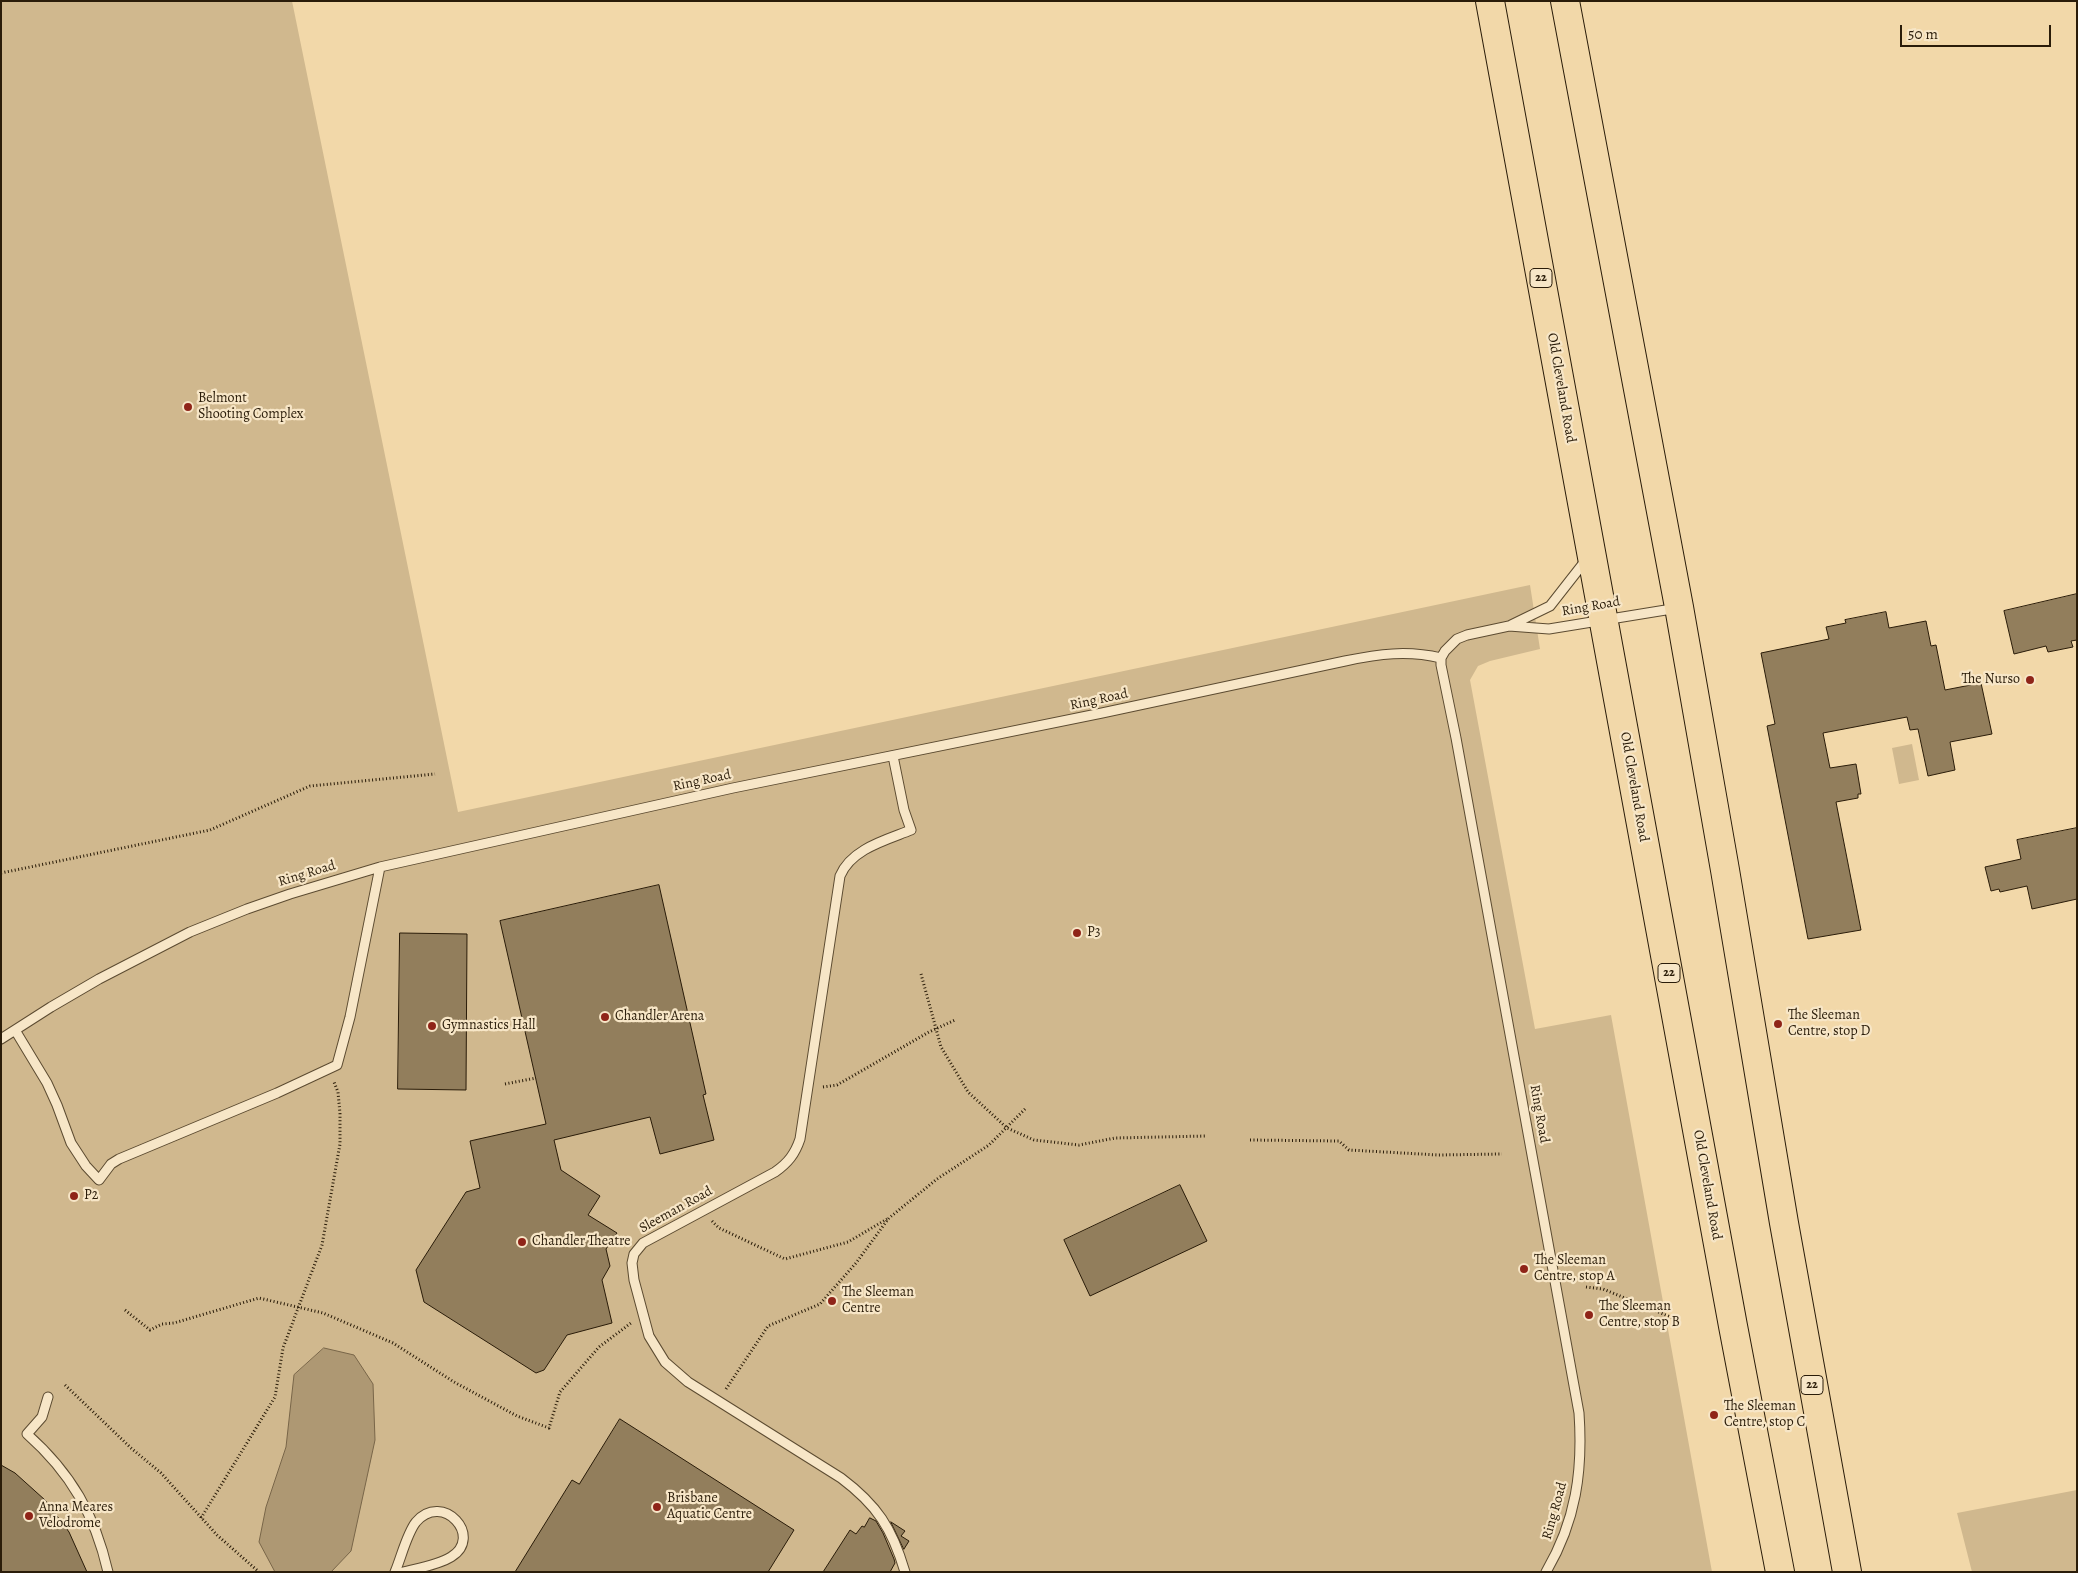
<!DOCTYPE html>
<style>
body{margin:0}
#map{position:relative;width:2078px;height:1573px;overflow:hidden;background:#f2d8a9;font-family:Alegreya,serif}
canvas{display:block}
.frame{position:absolute;inset:0;border:2px solid #2a1c09;pointer-events:none}
.scale{position:absolute;left:1900px;top:25px;width:151px;height:22px;box-sizing:border-box;border:2px solid #2a1c09;border-top:0;padding-left:6px;font-size:15px;line-height:18px;white-space:nowrap;color:#2a1c09;-webkit-text-stroke:4px #f7e6c7;paint-order:stroke}
</style>
<div id="map">
<canvas width="2078" height="1573"></canvas>
<div class="frame"></div>
<div class="scale">50 m</div>
</div>
<script>
const ctx = document.querySelector('canvas').getContext('2d');
ctx.lineJoin = 'round';
function fillPath(path, color) { ctx.fillStyle = color; ctx.fill(path, 'evenodd'); }
function strokePath(path, color, width, dash) { ctx.strokeStyle = color; ctx.lineWidth = width; ctx.lineCap = dash ? 'butt' : 'round'; ctx.setLineDash(dash || []); ctx.stroke(path); }
function label(font, color, halo, rows, align = 'center') {
  ctx.font = font + ' Alegreya,serif'; ctx.lineWidth = 4.5; ctx.setLineDash([]); ctx.textBaseline = 'middle'; ctx.strokeStyle = halo; ctx.fillStyle = color; for (const [text, x, y, turn = 0] of rows) {
    ctx.save(); ctx.translate(x, y); ctx.rotate((+turn || 0) * Math.PI / 180); ctx.textAlign = isNaN(turn) ? turn : align; if (halo) ctx.strokeText(text, 0, 0); ctx.fillText(text, 0, 0); ctx.restore();
  }
}
const green = new Path2D(`
 M1 1H292L458 812 1530 585 1540 649 1490 661 1478 666 1470 680 1535 1029 1611 1015 1712 1572H1Z
 M1912 744 1919 780 1899 784 1892 748Z
 M2077 1490V1572H1972L1957 1513Z`);
const water = new Path2D(`
 M324 1348 354 1355 373 1384 375 1440 351 1551 331 1572H275L259 1542 266 1507 286 1447 294 1375Z`);
const building = new Path2D(`
 M2077 594V640L2071 641 2073 647 2048 652 2046 646 2014 654 2004 611Z
 M1886 612 1889 628 1926 621 1931 646 1936 645 1945 690 1981 683 1992 734 1950 742 1955 770 1928 776 1918 729 1910 730 1907 717 1823 733 1830 768 1856 764 1861 794H1858V798L1836 802 1861 930 1808 939 1767 726 1775 724 1761 653 1829 639 1826 627 1846 623 1845 620Z
 M2077 828V899L2032 909 2027 886 2000 892 1999 889 1991 891 1985 867 2021 859 2017 840Z
 M659 885 706 1094 703 1095 714 1140 660 1154 650 1117 554 1140 561 1170 600 1196 588 1215 617 1233 606 1249 610 1266 602 1280 612 1323 567 1335 544 1370 536 1373 424 1302 416 1270 466 1192 480 1188 470 1141 546 1124 500 921Z
 M400 933 467 934 466 1090 398 1089Z
 M1180 1185 1207 1241 1090 1296 1064 1240Z
 M620 1419 794 1530 768 1572H515L572 1480 579 1484Z
 M1 1465 15 1473 45 1500 69 1532 87 1572H1Z
 M870 1518 876 1521 883 1533 894 1559 895 1563 890 1572H823L850 1530 856 1534 862 1526 864 1527Z
 M891 1522 905 1531 901 1536 909 1541 904 1549Z`);
const path = new Path2D(`
 M1 873 210 830 310 786 435 774
 M921 974 941 1047 968 1092 1007 1128 1034 1140 1079 1145 1115 1138 1206 1136
 M505 1084 536 1078
 M823 1087 837 1085 929 1032 955 1020
 M1250 1140 1339 1141 1349 1150 1438 1155 1502 1154
 M712 1221 719 1228 785 1259 848 1242 887 1219
 M1586 1287 1603 1289 1673 1318
 M125 1310 150 1330 162 1324 174 1323 259 1298 323 1313 393 1343 454 1382 517 1416 549 1428 560 1392 599 1347 631 1323
 M65 1385 131 1448 161 1473 217 1535 259 1572
 M726 1389 768 1326 820 1304 856 1263 889 1218 937 1179 989 1145 1026 1108
 M201 1518 275 1397 283 1348 322 1245 340 1144V1114L338 1092 334 1082`);
const lane = new Path2D(`
 M1511 625 1550 606 1586 560
 M893 756 904 810 911 830C886 840 851 849 840 876L800 1139C795 1154 788 1163 775 1172L643 1243 634 1254 632 1263 634 1280 649 1336 665 1362 688 1382 841 1478C877 1505 892 1528 905 1572
 M15 1030 47 1083 57 1105 71 1143 86 1166 99 1180 111 1164 119 1159 277 1093 337 1065 350 1017 380 867
 M1 1039 51 1007 99 979 190 932 247 909 290 894 380 867 733 788 1102 713 1345 661C1379 654 1407 650 1441 658
 M48 1397 42 1417 27 1434C71 1473 95 1515 108 1572
 M395 1572C401 1558 407 1533 416 1522 443 1491 484 1537 451 1557 438 1565 419 1568 403 1572
 M1546 1572C1576 1521 1583 1471 1579 1413L1456 738 1441 665V658L1445 651 1457 639 1467 635 1509 626 1549 629 1678 608`);
const highway = new Path2D(`
 M1490 1 1733 1326 1780 1572
 M1565 1 1679 607 1725 870 1784 1223 1847 1572`);
const markers = [
 [188,407,5,"#8f2418"],
 [2030,680,5,"#8f2418"],
 [1077,933,5,"#8f2418"],
 [605,1017,5,"#8f2418"],
 [1778,1024,5,"#8f2418"],
 [432,1026,5,"#8f2418"],
 [74,1196,5,"#8f2418"],
 [522,1242,5,"#8f2418"],
 [1524,1269,5,"#8f2418"],
 [832,1301,5,"#8f2418"],
 [1589,1315,5,"#8f2418"],
 [1714,1415,5,"#8f2418"],
 [657,1507,5,"#8f2418"],
 [29,1516,5,"#8f2418"]
];
const shields = [
 [1541,278,22],
 [1669,973,22],
 [1812,1385,22]
];
const shieldNames = [
 ["22",1541,278],
 ["22",1669,973],
 ["22",1812,1385]
];
const streetNames = [
 ["Old Cleveland Road",1561,388,80],
 ["Ring Road",1591,607,-10],
 ["Ring Road",1099,700,-12],
 ["Ring Road",702,781,-12],
 ["Old Cleveland Road",1634,787,80],
 ["Ring Road",307,874,-17],
 ["Ring Road",1539,1114,80],
 ["Old Cleveland Road",1707,1185,80],
 ["Sleeman Road",676,1210,-29],
 ["Ring Road",1555,1511,-74]
];
const poiNames = [
 ["Belmont",198,399],
 ["Shooting Complex",198,415],
 ["The Nurso",2020,680,"right"],
 ["P3",1087,933],
 ["The Sleeman",1788,1016],
 ["Centre, stop D",1788,1032],
 ["Chandler Arena",615,1017],
 ["Gymnastics Hall",442,1026],
 ["P2",84,1196],
 ["Chandler Theatre",532,1242],
 ["The Sleeman",1534,1261],
 ["Centre, stop A",1534,1277],
 ["The Sleeman",842,1293],
 ["Centre",842,1309],
 ["The Sleeman",1599,1307],
 ["Centre, stop B",1599,1323],
 ["The Sleeman",1724,1407],
 ["Centre, stop C",1724,1423],
 ["Brisbane",667,1499],
 ["Aquatic Centre",667,1515],
 ["Anna Meares",39,1508],
 ["Velodrome",39,1524]
];
fillPath(green, '#d0b88e');
fillPath(water, '#ae9873');
strokePath(water, '#796649', 1);
fillPath(building, '#927e5c');
strokePath(building, '#2a1c09', 1);
strokePath(lane, '#5c4b31', 11);
strokePath(highway, '#2a1c09', 30);
strokePath(path, '#2a1c09', 3, [1, 2.5]);
strokePath(lane, '#f7e6c7', 9);
strokePath(highway, '#f2d8a9', 28);
for (const [x, y, r, color] of markers) { const dot = new Path2D(); dot.arc(x, y, r, 0, 2 * Math.PI); ctx.fillStyle = color; ctx.fill(dot); strokePath(dot, '#f7e6c7', 2); }
for (const [x, y, w] of shields) { const box = new Path2D(); box.roundRect(x - w / 2, y - 9.5, w, 19, 4); ctx.fillStyle = '#f7e6c7'; ctx.fill(box); strokePath(box, '#2a1c09', 1); }
label('bold 12px', '#2a1c09', null, shieldNames);
label('14px', '#2a1c09', '#f7e6c7', streetNames);
label('14px', '#2a1c09', '#f7e6c7', poiNames, 'left');
</script>
